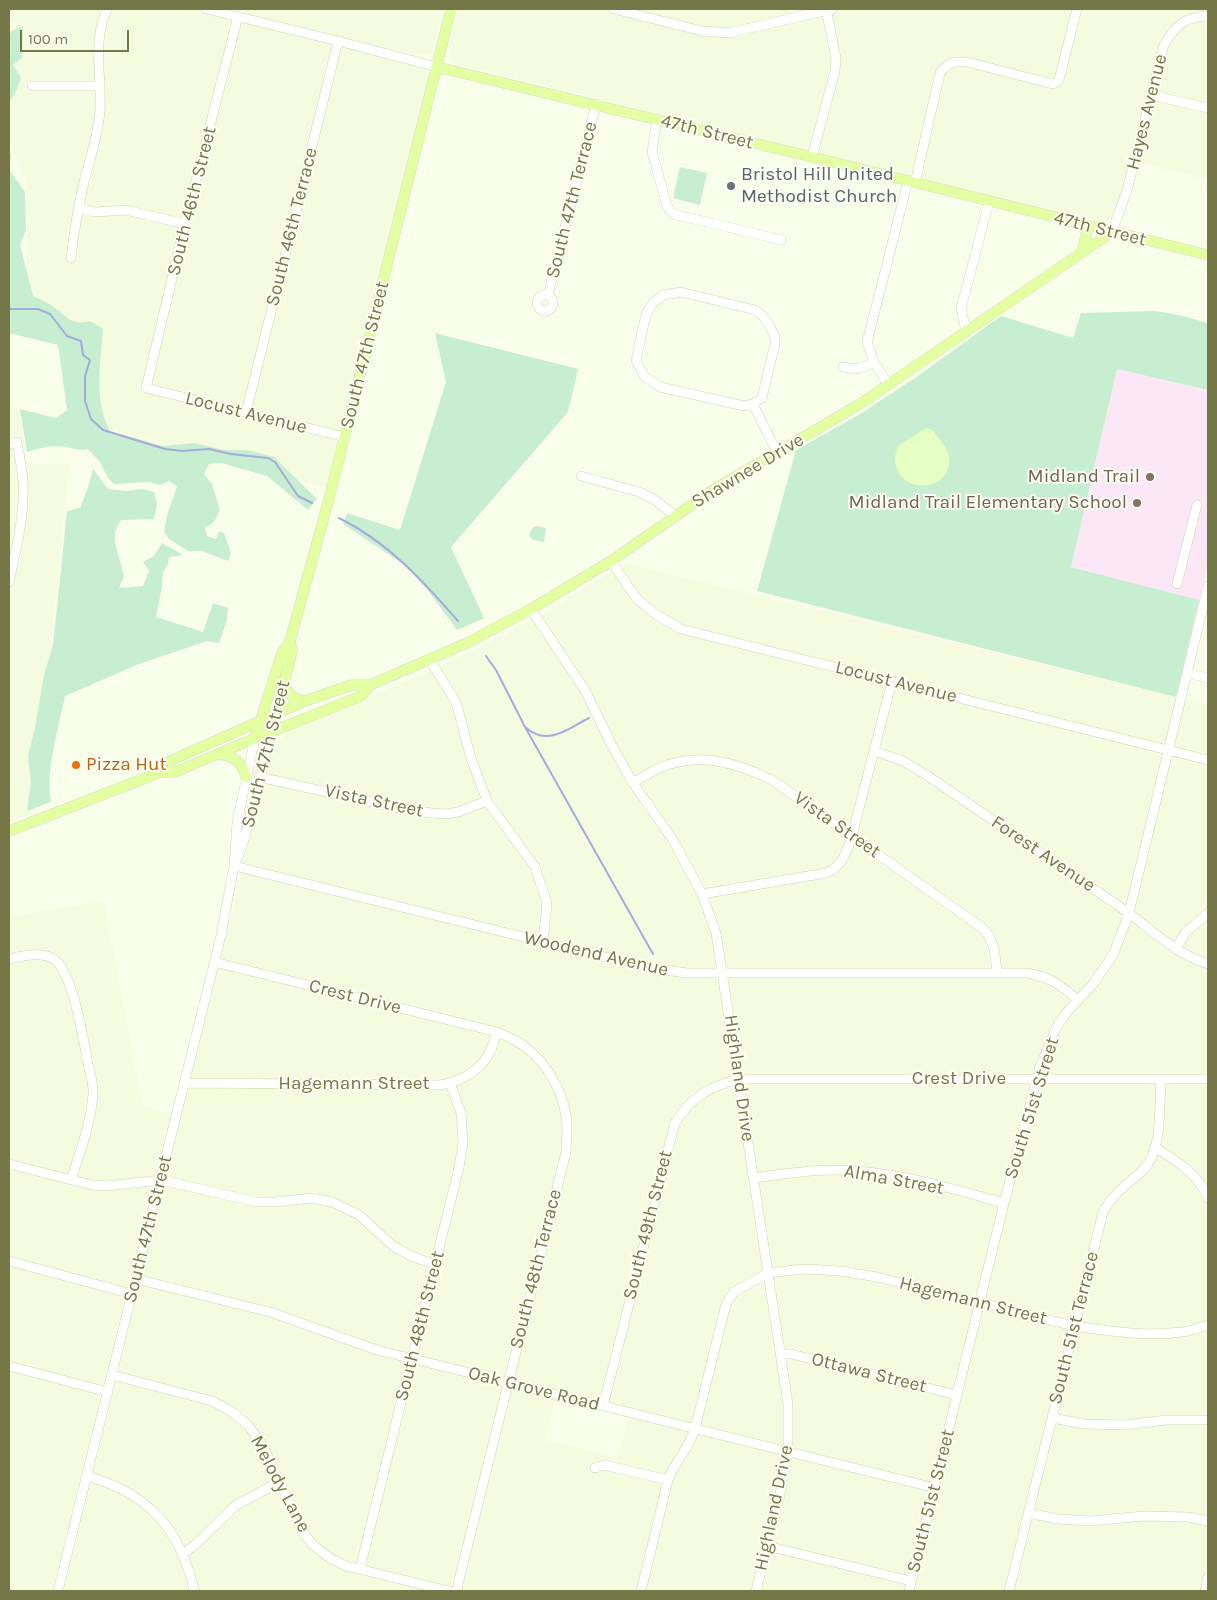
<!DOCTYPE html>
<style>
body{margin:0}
#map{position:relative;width:1217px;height:1600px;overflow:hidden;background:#f9feeb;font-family:Karla,sans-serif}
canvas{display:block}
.frame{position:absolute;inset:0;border:10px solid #767747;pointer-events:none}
.scale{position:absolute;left:20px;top:30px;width:109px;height:22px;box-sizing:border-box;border:2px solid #767747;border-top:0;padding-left:6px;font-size:15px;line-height:18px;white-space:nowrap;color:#767747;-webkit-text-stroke:4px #fcfff3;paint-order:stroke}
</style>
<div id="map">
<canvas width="1217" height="1600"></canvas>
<div class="frame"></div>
<div class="scale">100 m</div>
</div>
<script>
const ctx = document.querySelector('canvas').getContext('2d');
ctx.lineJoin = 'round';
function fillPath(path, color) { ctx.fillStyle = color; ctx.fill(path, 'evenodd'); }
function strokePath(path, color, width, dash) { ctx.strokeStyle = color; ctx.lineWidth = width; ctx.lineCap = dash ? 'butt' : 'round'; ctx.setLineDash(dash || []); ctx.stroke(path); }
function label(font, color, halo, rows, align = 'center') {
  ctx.font = font + ' Karla,sans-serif'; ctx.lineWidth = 4; ctx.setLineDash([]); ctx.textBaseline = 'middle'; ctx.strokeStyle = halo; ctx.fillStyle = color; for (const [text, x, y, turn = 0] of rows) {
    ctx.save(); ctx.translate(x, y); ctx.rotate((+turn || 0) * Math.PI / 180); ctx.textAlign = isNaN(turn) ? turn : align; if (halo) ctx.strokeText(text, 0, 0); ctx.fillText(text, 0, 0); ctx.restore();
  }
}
const residential = new Path2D(`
 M9 9H193L421 66 425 70 428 74V81L326 488 82 421 104 337 27 315V186L9 140V69L18 23 9 21Z
 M234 9H443L433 50 431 53 426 55 381 47 237 12Z
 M459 9H1208V180L1132 161 1123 192 1110 220 1101 223 1079 218 453 63 448 56Z
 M9 407 19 409 27 464H69L34 813 9 822Z
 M625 563 1208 705V1591H64L271 754 275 746 283 736 297 727 414 678 485 645 552 609ZM558 1390 631 1408 618 1458 545 1440Z
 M104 901 142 1105 170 1114 52 1591H9V917Z`);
const education = new Path2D(`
 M1117 369 1208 390V565L1199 600 1071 567Z`);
const green = new Path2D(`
 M23 26 22 58 13 65 21 78 15 94 9 102V39L11 31Z
 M9 150 11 156 9 169 25 192 26 230 20 245 33 296C39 299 46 302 51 305 65 314 70 327 90 321L103 329C101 363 93 399 110 431L163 446 195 443 223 450H247L274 457 317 499 308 510 267 476 221 463 209 464 204 474 212 484 220 510 214 522 205 528 207 536 216 539 219 531 224 533 231 553 228 561 202 551H188L169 539 164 532 167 515 177 487 169 481 160 485 149 482 114 484 108 478 100 462 88 449C79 452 73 447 64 447 50 445 40 448 27 452L20 409 56 418 67 410 58 345 9 333Z
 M680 167 707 173 700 205 673 198Z
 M1155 311 1179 315 1208 323V390L1117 369 1071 567 1199 600 1176 697 757 591 796 450 860 414 915 378 1001 316 1073 338 1081 313Z
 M435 333 578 369 568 412 451 547 484 618 457 630 426 588 403 564 343 524 347 513 400 530 446 382Z
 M93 469 108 489 126 491 143 489 154 492 157 504 154 519 121 520 115 531V543L124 576 119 588 143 586 149 571 143 562 154 556 162 543 183 555 169 557 168 564 163 572 162 587 156 617 203 632 213 603 228 608 227 620 219 643 207 641 139 664 65 696C59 726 45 773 51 802L27 811 31 782 28 756 35 728 44 675 53 645 67 511 80 508 88 488Z
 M538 526 546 528 544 542 533 540 530 537C529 531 532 527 538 526Z`);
const sand = new Path2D(`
 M926 428 933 430C937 437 948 448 949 456 954 492 899 497 895 461 894 457 897 451 898 446Z`);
const stream = new Path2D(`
 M9 308 10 309H38L50 314 67 336 81 341 83 355 90 360 85 376V401L91 419 103 430 165 449 182 451 209 449 231 454 268 458 275 462 298 496 312 503
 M339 518C388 542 423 581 458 621
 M486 656 496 670 525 727C548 747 567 729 589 718
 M525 727 653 954`);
const minor = new Path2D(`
 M206 9 338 41 437 67
 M614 9 702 31 729 33 832 9
 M238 16 185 224 146 388 345 437
 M32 86H100
 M1151 95 1208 108
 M657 119 652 152 667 206 673 214 782 240
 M812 157 835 71 836 58 826 9
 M915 183 940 73C948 62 954 61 967 62L1053 84 1058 81 1060 76 1077 9
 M78 208 95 212 126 210 185 224
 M1112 232 1127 190 1164 45C1176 25 1184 17 1208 16
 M71 258C74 232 78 207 84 182 90 159 98 135 100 111 102 77 92 42 107 9
 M537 303a8 8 0 1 1 16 0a8 8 0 1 1-16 0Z
 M548 295 596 104
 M966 331 961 308 989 202
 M843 367C857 370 862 369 874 362
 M888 384 874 362 867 342 908 181
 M753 404 744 406 660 387 644 376 636 360 646 314 653 303 663 295 681 292 755 310 762 315 769 325 775 337V344L762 398 753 404 777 452
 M246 413 338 41
 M9 444 17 442C19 454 22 468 23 481 25 515 16 549 9 582
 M581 476 639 492 655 500 675 516
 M611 561 636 598 655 614 681 629 1208 760
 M1177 584 1197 505
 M531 609 586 692 610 742 633 783 673 840 702 894 716 933 788 1404V1452L779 1499 756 1591
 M429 659 456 702 471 758 487 801 535 867 547 903 543 943
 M1187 673 1208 678
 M874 751 903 761 928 776C993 820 1058 865 1123 909 1150 928 1175 954 1208 964
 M259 777 404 809 431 813 446 814 458 812 487 801
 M633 783C641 778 649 773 657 769 697 751 735 762 772 780L981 927C995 939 995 954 997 972
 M236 861 242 847 272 732
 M234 866 650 968 687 973H1027C1052 978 1059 984 1078 1000
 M702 894 826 873C842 867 847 852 852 836L892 681
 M1176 949 1185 933 1208 913
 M9 959C22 956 41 951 54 959 73 972 84 1042 88 1064 90 1073 94 1085 93 1094 91 1123 80 1152 71 1180
 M214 962 497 1032C506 1036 516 1040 524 1046 549 1064 567 1098 567 1129 567 1136 566 1144 566 1152L459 1580 457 1591
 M185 1083 440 1085C458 1082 477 1073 487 1057 492 1050 494 1040 497 1032
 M1156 1148C1177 1161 1199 1175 1208 1198
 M9 1164 92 1185 107 1186 161 1180 257 1202H275L312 1198 332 1202 359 1215 393 1246 413 1257 435 1264
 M754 1178C781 1174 807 1170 834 1170 892 1170 949 1188 1004 1203
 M9 1261 132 1294
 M136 1279 270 1312 377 1350 935 1488
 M782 1354H791L957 1395
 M9 1366 108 1392
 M112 1375 212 1401 231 1411 248 1425 263 1446 302 1531 314 1546 330 1558 346 1566 449 1591
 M603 1406 675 1123C692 1096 709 1087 739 1079H1208
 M1052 1418 1084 1424 1125 1425 1167 1420H1208
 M595 1468 604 1465 668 1480
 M87 1476C148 1493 181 1529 194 1591
 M1028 1513 1058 1519 1091 1521 1144 1516 1188 1517 1208 1521
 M767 1546 911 1581
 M183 1554 197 1543 235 1506 279 1482
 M360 1569 459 1167 463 1143 461 1113 450 1083
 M58 1591 221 935 234 866 237 823 255 738
 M641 1591 668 1480C675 1462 689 1448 695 1429L726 1304 734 1292 768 1273 803 1269 841 1271 877 1277 1074 1326C1109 1331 1147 1337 1182 1332 1191 1331 1200 1327 1208 1325
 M909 1591 1004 1203 1039 1070 1056 1028 1066 1013 1093 984 1113 955 1129 913 1208 586
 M1009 1591 1103 1212C1116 1190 1126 1186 1143 1170 1163 1150 1159 1107 1161 1080
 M1205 1591 1208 1577`);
const major = new Path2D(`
 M437 67 812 157 1208 255
 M1082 251 1087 232 1082 224
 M284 683C288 695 293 699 305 701
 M272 732 291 656 292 650 290 641
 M255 738 282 653 290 641 329 499 451 9
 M218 754C233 756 242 761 246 777
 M161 772 170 761 305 701 351 685H370L467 643 531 609 611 561 716 488 860 404 1112 232
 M9 831 161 772H175L241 744 361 696 370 685`);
const markers = [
 [731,186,5,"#6b7280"],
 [1150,477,5,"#8d6e63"],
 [1137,503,5,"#8d6e63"],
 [76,765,5,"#e8710a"]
];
const streetNames = [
 ["Hayes Avenue",1147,112,-76],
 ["47th Street",707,132,14],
 ["South 47th Terrace",572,200,-76],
 ["South 46th Street",192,201,-76],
 ["South 46th Terrace",292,227,-76],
 ["47th Street",1100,229,14],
 ["South 47th Street",365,355,-76],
 ["Locust Avenue",246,413,14],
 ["Shawnee Drive",748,471,-31],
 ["Locust Avenue",896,682,14],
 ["South 47th Street",266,754,-76],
 ["Vista Street",374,801,12],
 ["Vista Street",837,825,35],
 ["Forest Avenue",1043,854,34],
 ["Woodend Avenue",596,954,13],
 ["Crest Drive",355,997,14],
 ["Highland Drive",739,1078,82],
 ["Crest Drive",959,1079],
 ["Hagemann Street",354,1084],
 ["South 51st Street",1032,1108,-73],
 ["Alma Street",894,1180,10],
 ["South 49th Street",648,1225,-76],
 ["South 47th Street",148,1229,-76],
 ["South 48th Terrace",536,1269,-76],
 ["Hagemann Street",973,1301,14],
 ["South 48th Street",420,1326,-76],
 ["South 51st Terrace",1074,1328,-76],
 ["Ottawa Street",869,1373,14],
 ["Oak Grove Road",534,1389,14],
 ["Melody Lane",280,1484,62],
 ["South 51st Street",931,1501,-76],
 ["Highland Drive",774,1508,-78]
];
const worshipNames = [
 ["Bristol Hill United",741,175],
 ["Methodist Church",741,197]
];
const educationNames = [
 ["Midland Trail",1140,477],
 ["Midland Trail Elementary School",1127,503]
];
const foodNames = [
 ["Pizza Hut",86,765]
];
fillPath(residential, '#f5fbde');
fillPath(education, '#fbe7f5');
fillPath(green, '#c7eed1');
fillPath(sand, '#e5ffc4');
strokePath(stream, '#a2addd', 2);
strokePath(minor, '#d1d5b1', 10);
strokePath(major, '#d9d9cb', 11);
strokePath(minor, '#fff', 9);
strokePath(major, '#e4ffa1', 10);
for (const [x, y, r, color] of markers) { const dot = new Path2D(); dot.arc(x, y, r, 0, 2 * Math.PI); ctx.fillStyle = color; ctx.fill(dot); strokePath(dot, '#fcfff3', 2); }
label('19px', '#767747', '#fcfff3', streetNames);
label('19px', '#5b616d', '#fcfff3', worshipNames, 'left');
label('19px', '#785e54', '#fcfff3', educationNames, 'right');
label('19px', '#c56008', '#fcfff3', foodNames, 'left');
</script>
